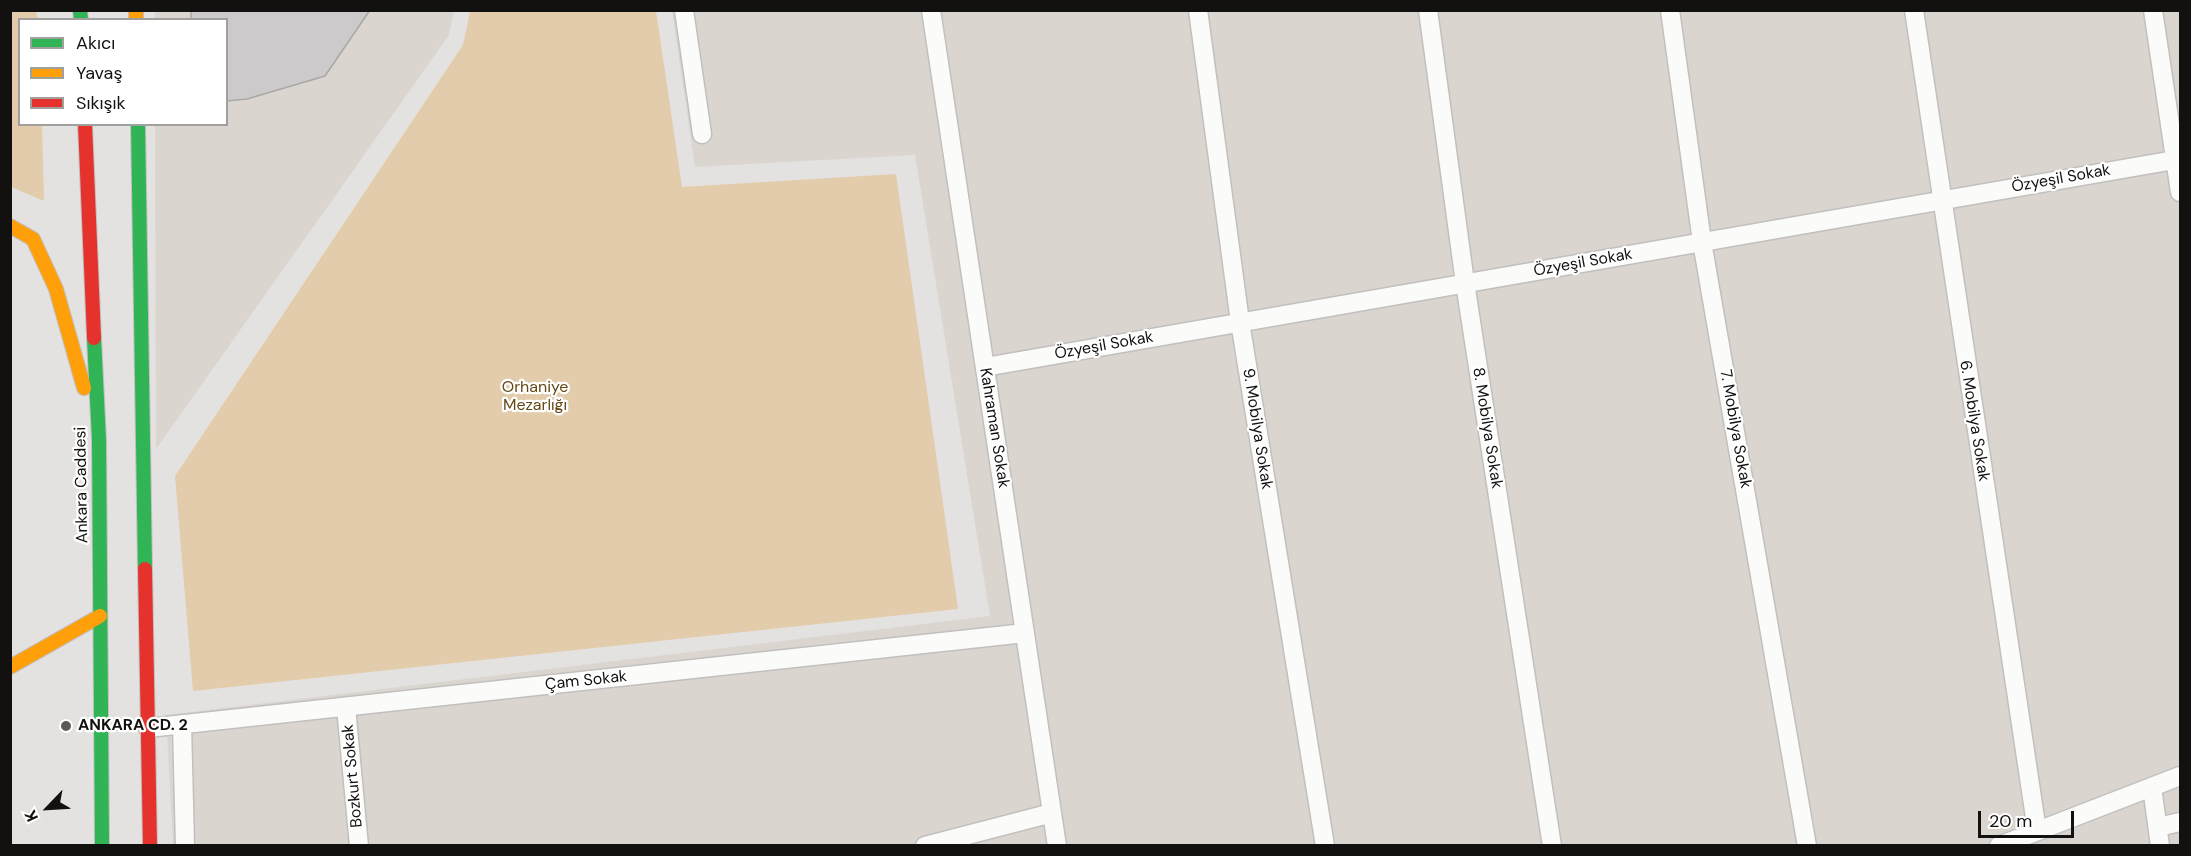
<!DOCTYPE html>
<meta charset="utf-8">
<style>
body{margin:0}
#map{position:relative;width:2191px;height:856px;overflow:hidden;background:#e4e2e0;font-family:"DM Sans",sans-serif}
canvas{display:block}
.frame{position:absolute;inset:0;border:12px solid #12110f;pointer-events:none}
.legend{position:absolute;left:18px;top:18px;width:210px;height:108px;box-sizing:border-box;background:#fff;border:2px solid #a0a09f;margin:0;padding:8px 10px;list-style:none;font-size:18px;color:#12110f}
.legend li{display:flex;align-items:center;gap:12px;height:30px}
.legend b{width:30px;border:2px solid #a0a09f}
.north{position:absolute;left:18px;top:778px;width:60px;height:60px;-webkit-text-stroke:4px #fff;paint-order:stroke;rotate:245deg;font-size:16px;font-weight:700;line-height:24px;text-align:center;color:#12110f}
.north::after{content:'';display:block;margin:auto;width:21px;height:27px;background:#12110f;clip-path:polygon(50% 0,100% 100%,50% 72%,0 100%)}
.scale{position:absolute;left:1978px;top:811px;width:96px;height:27px;box-sizing:border-box;border:3px solid #12110f;border-top:0;padding-left:8px;font-size:18px;line-height:21px;white-space:nowrap;color:#12110f;-webkit-text-stroke:4px #fff;paint-order:stroke}
</style>
<div id="map">
<canvas width="2191" height="856"></canvas>
<div class="frame"></div>
<ul class="legend">
<li><b style="height:8px;background:#30b455"></b>Akıcı</li>
<li><b style="height:8px;background:#ff9f0a"></b>Yavaş</li>
<li><b style="height:8px;background:#e5322d"></b>Sıkışık</li>
</ul>
<div class="north">K</div>
<div class="scale">20 m</div>
</div>
<script>
const ctx = document.querySelector('canvas').getContext('2d');
ctx.lineJoin = 'round';
function fillPath(path, color) { ctx.fillStyle = color; ctx.fill(path, 'evenodd'); }
function strokePath(path, color, width, dash) { ctx.strokeStyle = color; ctx.lineWidth = width; ctx.lineCap = dash ? 'butt' : 'round'; ctx.setLineDash(dash || []); ctx.stroke(path); }
function label(font, color, halo, rows, align = 'center') {
  ctx.font = font + ' "DM Sans",sans-serif'; ctx.lineWidth = 4.5; ctx.setLineDash([]); ctx.textBaseline = 'middle'; ctx.strokeStyle = halo; ctx.fillStyle = color; for (const [text, x, y, turn = 0] of rows) {
    ctx.save(); ctx.translate(x, y); ctx.rotate((+turn || 0) * Math.PI / 180); ctx.textAlign = isNaN(turn) ? turn : align; if (halo) ctx.strokeText(text, 0, 0); ctx.fillText(text, 0, 0); ctx.restore();
  }
}
const built = new Path2D(`
 M155 11H454L449 35 156 449 155 125 226 124V20L155 19Z
 M672 11H2180V845H173L166 715 990 616 915 155 695 167Z`);
const green = new Path2D(`
 M10 11H36L38 19 20 20V124L42 125 44 201 11 187Z
 M470 11H656L682 187 896 174 958 609 193 691 175 476 463 45Z`);
const building = new Path2D(`
 M191 10H370L325 76 247 99 226 101V20H191Z`);
const lane = new Path2D(`
 M684 10 702 134
 M931 10 1057 846
 M1198 10 1240 322 1325 846
 M1428 10 1465 283 1552 846
 M1670 10 1702 242 1807 846
 M1914 10 2037 831
 M2153 10 2180 192
 M985 367 2180 159
 M346 707 359 846
 M182 724 185 846
 M148 728 1025 633
 M2152 787 2160 846
 M2158 827 2180 822
 M925 846 1052 813
 M1999 846 2180 776`);
const fast = new Path2D(`
 M80 10 81 20
 M138 124 145 569
 M94 338 99 440 102 846`);
const slow = new Path2D(`
 M136 10V20
 M10 226 33 239 56 289 84 388
 M10 667 100 616`);
const jam = new Path2D(`
 M85 124 94 338
 M145 569 150 846`);
const markers = [
 [66,726,6,"#5c5a58"]
];
const streetNames = [
 ["Özyeşil Sokak",2061,179,-10],
 ["Özyeşil Sokak",1583,263,-10],
 ["Özyeşil Sokak",1104,346,-10],
 ["6. Mobilya Sokak",1974,421,81],
 ["Kahraman Sokak",994,428,81],
 ["8. Mobilya Sokak",1487,428,81],
 ["9. Mobilya Sokak",1257,429,81],
 ["7. Mobilya Sokak",1735,429,80],
 ["Ankara Caddesi",82,485,-91],
 ["Çam Sokak",586,681,-6],
 ["Bozkurt Sokak",353,776,-95]
];
const parkNames = [
 ["Orhaniye",535,388],
 ["Mezarlığı",535,406]
];
const poiNames = [
 ["ANKARA CD. 2",78,726]
];
fillPath(built, '#dad5cf');
fillPath(green, '#e2ccab');
fillPath(building, '#cccacb');
strokePath(building, '#a9a8a7', 1.5);
strokePath(lane, '#c1c0bf', 21);
strokePath(fast, '#c1c0bf', 16);
strokePath(slow, '#c1c0bf', 16);
strokePath(jam, '#c1c0bf', 16);
strokePath(lane, '#fbfbfa', 18);
strokePath(fast, '#30b455', 14);
strokePath(slow, '#ff9f0a', 14);
strokePath(jam, '#e5322d', 14);
for (const [x, y, r, color] of markers) { const dot = new Path2D(); dot.arc(x, y, r, 0, 2 * Math.PI); ctx.fillStyle = color; ctx.fill(dot); strokePath(dot, '#fff', 2); }
label('16px', '#12110f', '#fff', streetNames);
label('16px', '#644816', '#fff', parkNames);
label('bold 16px', '#12110f', '#fff', poiNames, 'left');
</script>
